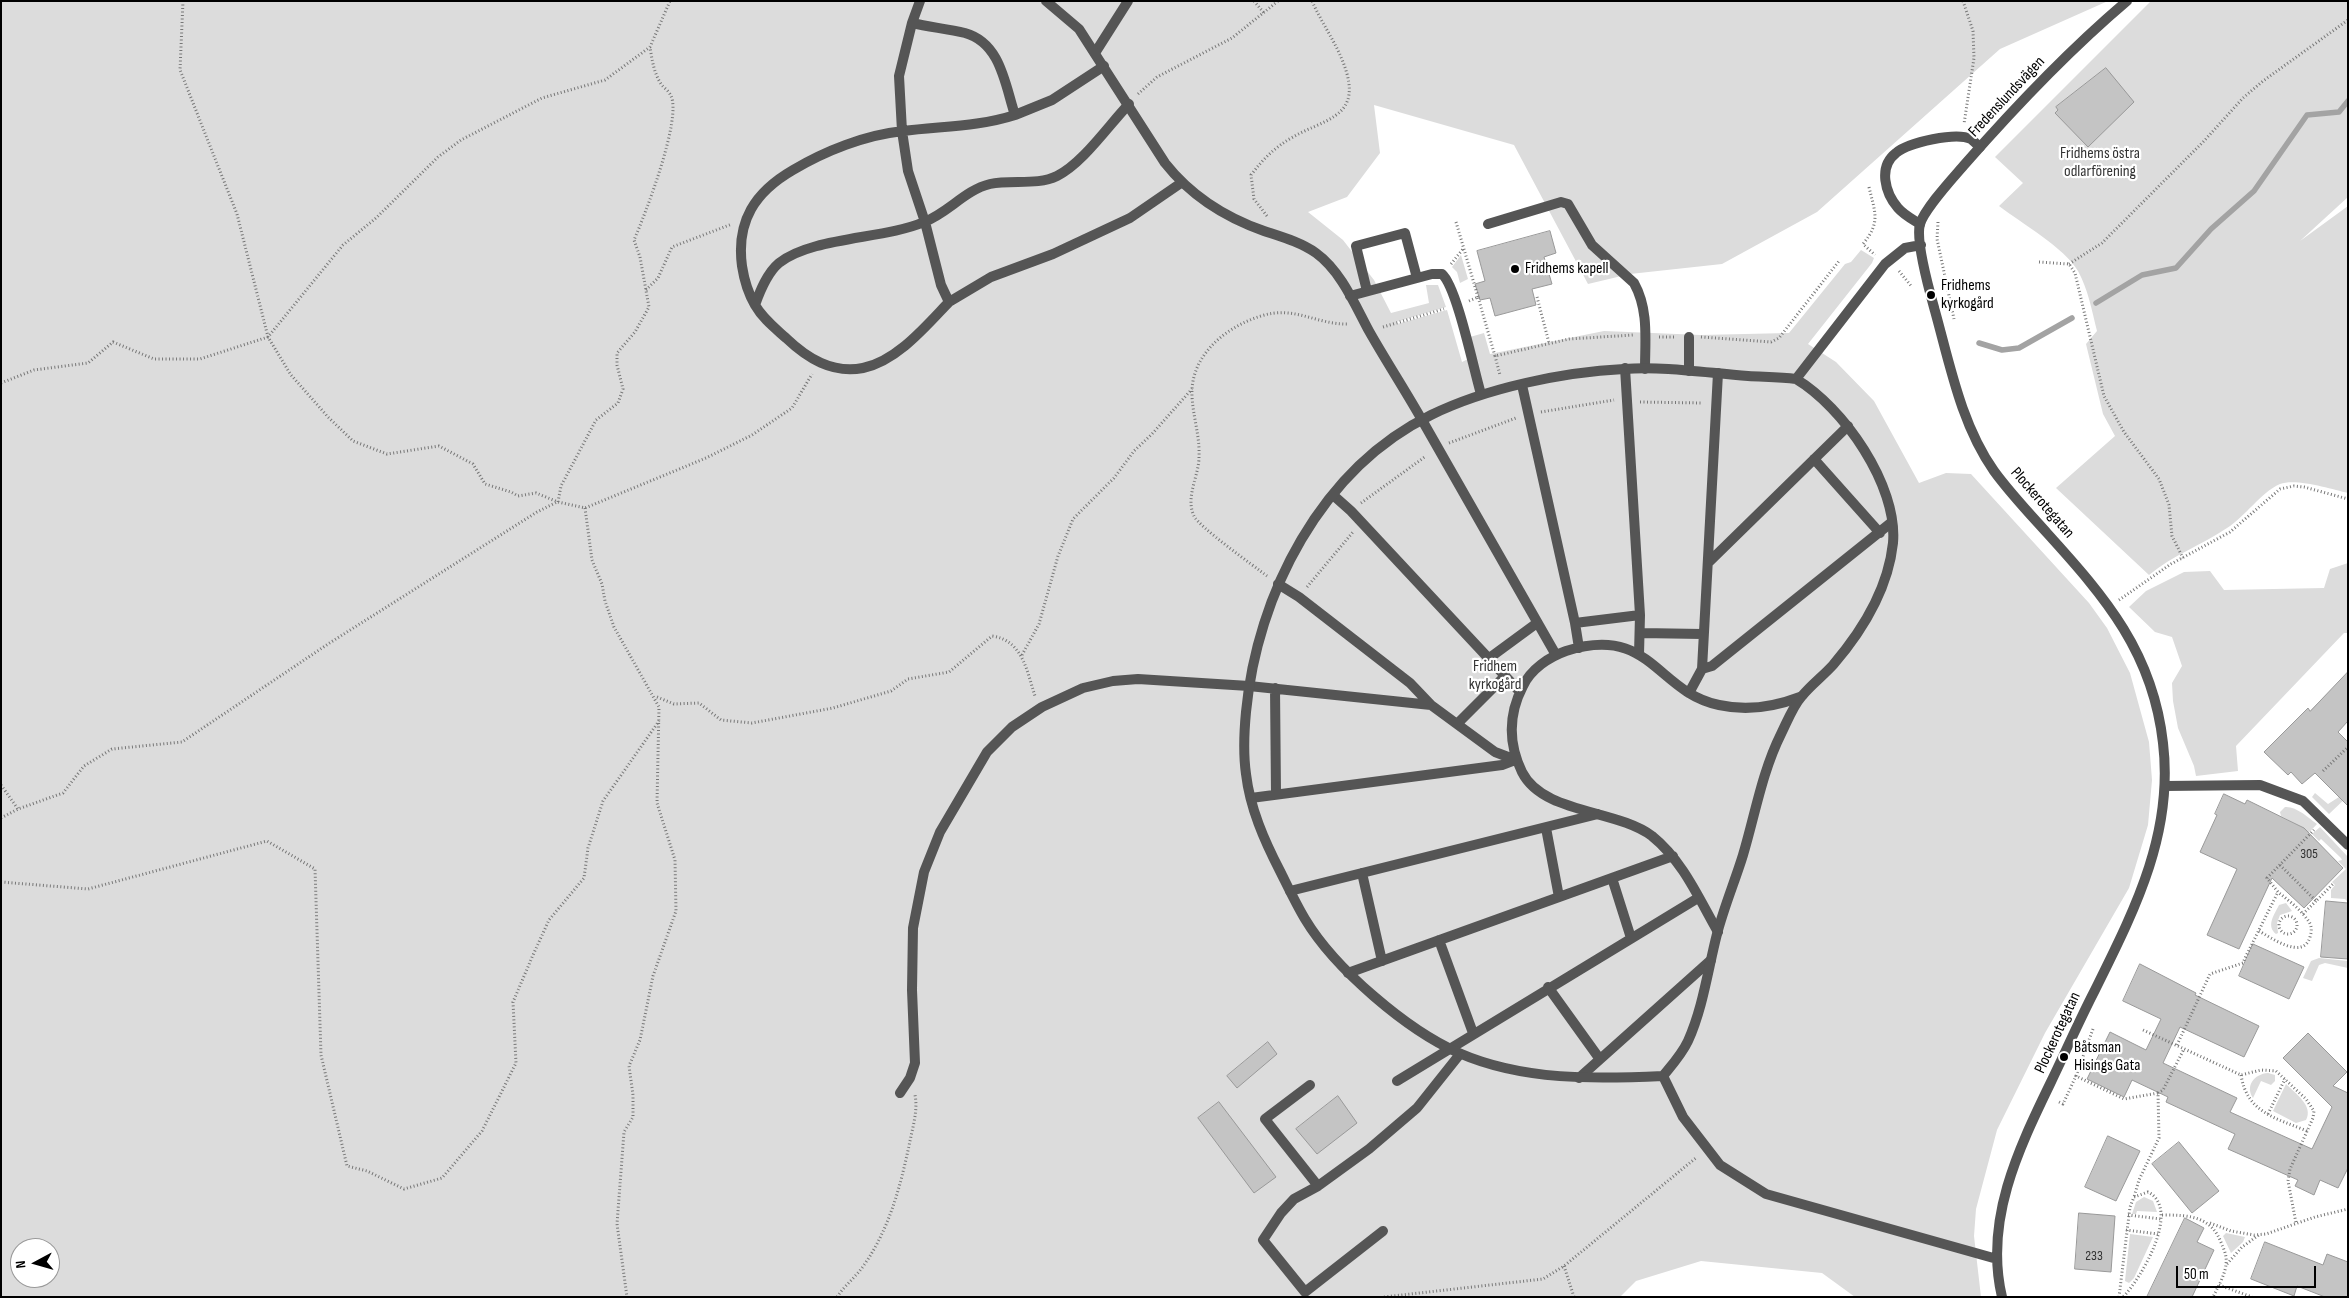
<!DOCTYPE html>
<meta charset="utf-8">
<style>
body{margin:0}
#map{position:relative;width:2349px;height:1298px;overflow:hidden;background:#fff;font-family:"Sofia Sans Condensed",sans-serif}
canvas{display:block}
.frame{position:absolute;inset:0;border:2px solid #000;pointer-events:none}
.north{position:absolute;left:10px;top:1238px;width:50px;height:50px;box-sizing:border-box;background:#fff;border:1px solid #999;border-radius:50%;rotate:264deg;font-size:14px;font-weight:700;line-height:20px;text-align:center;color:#000}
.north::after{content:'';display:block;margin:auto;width:18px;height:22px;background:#000;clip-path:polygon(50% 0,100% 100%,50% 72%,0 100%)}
.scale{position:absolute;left:2176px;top:1266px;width:140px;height:22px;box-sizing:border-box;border:2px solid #000;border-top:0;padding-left:6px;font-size:15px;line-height:18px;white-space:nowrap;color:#000;-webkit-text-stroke:4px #fff;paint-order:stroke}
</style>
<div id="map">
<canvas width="2349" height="1298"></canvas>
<div class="frame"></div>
<div class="north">N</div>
<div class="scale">50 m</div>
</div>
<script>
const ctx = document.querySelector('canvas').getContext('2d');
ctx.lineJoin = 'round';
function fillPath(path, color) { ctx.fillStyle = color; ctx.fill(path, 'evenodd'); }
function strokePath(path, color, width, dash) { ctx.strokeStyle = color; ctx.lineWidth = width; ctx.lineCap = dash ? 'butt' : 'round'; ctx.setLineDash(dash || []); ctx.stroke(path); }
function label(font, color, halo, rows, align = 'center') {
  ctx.font = font + ' "Sofia Sans Condensed",sans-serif'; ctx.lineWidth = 4.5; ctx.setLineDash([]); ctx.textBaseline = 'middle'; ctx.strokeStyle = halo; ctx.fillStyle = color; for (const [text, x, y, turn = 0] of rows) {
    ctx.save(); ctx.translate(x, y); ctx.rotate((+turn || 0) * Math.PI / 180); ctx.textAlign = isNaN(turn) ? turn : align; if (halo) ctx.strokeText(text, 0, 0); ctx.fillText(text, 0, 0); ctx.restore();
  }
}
const green = new Path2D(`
 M1 1H2108L2000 49 1817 212 1722 264 1630 274 1588 284 1514 145 1374 105 1380 153 1347 197 1308 212 1343 240 1374 280 1391 313 1429 303 1426 285H1438L1446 307 1396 322 1397 324 1447 310 1462 362 1468 359 1470 337 1484 333 1490 354 1604 331 1701 335 1789 333 1845 264 1851 262 1861 250 1874 258 1872 263 1808 344 1836 362 1874 401 1919 483 1946 473 1971 474 2089 603 2107 628 2130 673 2149 742 2152 780 2148 825 2129 888 2045 1033 1997 1130 1976 1209 1974 1236 1981 1297H1855L1822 1273 1701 1261 1636 1281 1620 1297H1ZM20 1248H50V1278H20Z
 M2151 1H2348V197L2300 241 2348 206V493C2331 489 2296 478 2280 484 2260 493 2246 516 2227 528 2202 545 2173 555 2149 575L2056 488 2115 436 2103 414 2086 344 2097 331C2092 311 2088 289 2078 271 2065 248 2021 223 1999 206L2023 183 1995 157Z
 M1461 255 1468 279 1460 283 1457 272 1452 267Z
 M2348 563V633H2344L2236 746 2238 771 2196 776 2194 766 2178 728 2173 701 2172 683 2182 666 2172 637 2155 632 2129 607 2146 591 2184 572 2210 571 2224 590 2324 588 2330 569Z
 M2315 793 2328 804 2339 797 2348 796 2329 814 2312 797Z
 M2285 807C2296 806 2309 818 2317 824L2290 853 2302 827 2281 816 2280 812Z
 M2320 827 2348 857V902L2345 899 2331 898V890L2335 885 2332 882 2346 869 2338 861 2342 860 2341 858 2321 839 2319 841 2312 834Z
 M2286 903 2292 911 2280 915 2277 923 2278 933 2276 934C2266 926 2274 915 2279 905Z
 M2319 958 2348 961V968L2325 963 2319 965 2312 981 2303 978 2311 961Z
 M2268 1073 2275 1075V1081L2271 1085 2261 1081 2253 1098C2245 1086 2254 1074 2268 1073Z
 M2286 1084C2295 1093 2314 1106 2306 1120L2296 1123 2273 1111Z
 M2144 1197 2153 1201 2157 1212 2137 1211 2136 1214H2132L2136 1202Z
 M2226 1233 2245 1237 2243 1242 2231 1253 2223 1236Z
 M2130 1234 2153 1237 2134 1278 2129 1283 2125 1281Z`);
const stream = new Path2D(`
 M2096 303 2142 275 2176 268 2211 229 2254 191 2307 115 2339 112 2348 101
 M1979 343 2002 350 2019 348 2072 318`);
const building = new Path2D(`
 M2106 68 2134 102 2088 147 2055 113 2058 110 2056 107Z
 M1550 231 1556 253 1544 257 1552 284 1532 289 1536 305 1495 316 1490 298 1480 300 1475 284 1485 281 1477 251Z
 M2348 672V721L2338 732 2348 742V806L2315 773 2302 784 2291 772 2288 775 2264 752 2308 708 2310 711Z
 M2224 794 2245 804 2247 800 2304 828 2343 868 2304 908 2272 878 2239 949 2207 935 2237 869 2200 852 2217 815 2215 814Z
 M2326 901 2348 903V959L2321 957Z
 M2253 944 2304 967 2289 999 2239 976Z
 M2140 964 2196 993 2195 995 2259 1026 2244 1057 2180 1027 2163 1063 2237 1098 2230 1112 2312 1149 2332 1107 2283 1058 2308 1033 2347 1072 2333 1086 2348 1093V1168L2338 1188 2320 1180 2314 1195 2295 1186 2298 1180 2228 1149 2235 1134 2166 1102 2168 1097 2132 1080 2124 1097 2087 1079 2110 1032 2146 1050 2161 1019 2123 1001Z
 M1268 1042 1277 1054 1237 1088 1227 1076Z
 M1338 1096 1357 1123 1317 1154 1296 1129Z
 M1219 1102 1276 1177 1254 1193 1198 1118Z
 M2108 1136 2140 1151 2116 1201 2085 1187Z
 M2179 1142 2219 1191 2192 1213 2152 1164Z
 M2079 1213 2115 1216 2111 1272 2075 1269Z
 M2185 1218 2204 1228 2197 1242 2214 1250 2192 1297H2147Z
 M2265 1242 2323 1265 2327 1254 2348 1262V1297H2325L2297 1286 2294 1296 2251 1279Z`);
const path = new Path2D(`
 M183 1 180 70 237 214 268 337 291 375 328 417 353 441 387 454 439 446 473 464 485 484 511 492 518 496 536 493 558 502 585 508 706 458 752 435 792 408 812 374
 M1254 1 1264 13
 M1963 1 1973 31 1974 58 1964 124
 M1138 94 1157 77 1232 38 1278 1
 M1869 187C1875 213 1881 222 1863 244L1875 255
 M1267 216 1254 199 1251 175C1263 159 1275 147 1293 137 1322 120 1359 118 1347 74 1340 48 1323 26 1312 1
 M1456 222 1478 297
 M1938 222 1937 239 1954 319
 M2039 262 2069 264 2075 273 2104 396 2124 432 2159 479 2169 505 2172 536 2183 558
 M1451 264 1463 249
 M2069 264 2102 243 2204 141 2243 98 2263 81 2348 20
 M1899 271 1912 287
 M646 290 658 278 672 247 732 224
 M1537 297 1549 343
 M1469 301 1478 297 1495 356 1569 339 1633 335
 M1383 327 1444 309
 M1659 337H1675
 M1701 337 1771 342 1779 338 1839 261
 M1495 356 1500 375
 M1 383 34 370 88 363 113 342 154 359H200L268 337 343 245 376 218 438 157 461 140 542 98 605 80 650 47 670 1
 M1640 402 1703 403
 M1541 412 1614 400
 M1449 443 1516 418
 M558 502 561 486 596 420 618 403 623 389 617 365V353L635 332 649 307 640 257 634 240C645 215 682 119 671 96 669 91 664 88 661 84 654 73 652 60 650 47
 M1361 503 1426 456
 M585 508 592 560 602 584 605 601 614 627 659 707 657 803 675 860 676 911 653 976 640 1040 629 1066 633 1095V1117L624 1132 617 1224 627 1297
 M1267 576C1254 566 1199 527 1194 516 1185 497 1199 476 1199 457 1200 436 1193 417 1192 396 1190 356 1225 327 1261 316 1295 305 1316 325 1349 324
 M1307 587 1353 532
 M2119 600 2171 564 2230 532 2280 489 2294 486 2304 487 2348 499
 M1022 655 1039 624 1058 556 1073 519 1114 478 1134 451 1152 434 1192 389
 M657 697 674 704 699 703 721 720 752 723 833 708 891 691 908 679 949 672 992 636C1023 640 1027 672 1035 696
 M2323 771 2348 747
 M1 785 18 809
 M1 818 18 809 63 793 84 766 112 749 182 742 328 644 537 512 557 502
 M2280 865 2316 901 2333 884
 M1 882 88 889 267 841 315 869 321 1055 347 1166 367 1171 404 1189 442 1178 482 1131 516 1063 513 1002 533 955 549 920 584 878 588 848 603 801 659 721
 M2303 914 2316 901
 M2279 925a9 9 0 1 1 18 0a9 9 0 1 1-18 0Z
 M2259 931C2270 937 2303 961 2310 937 2312 930 2312 925 2307 919 2300 909 2288 900 2278 892
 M2093 1029 2076 1076 2124 1099 2158 1093 2159 1138 2139 1180 2134 1197
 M2143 1030 2241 1075 2261 1070 2276 1071 2306 1099 2314 1111 2313 1118 2290 1169 2288 1181 2296 1223
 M2177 1045 2210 974 2243 963 2246 956 2278 892 2267 878 2314 830
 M2241 1075C2247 1113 2276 1118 2307 1131
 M2158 1093 2163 1090 2184 1049
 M2059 1102 2063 1104 2076 1076
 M2268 1114 2285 1079
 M2128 1215 2161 1219
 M2162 1215C2190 1215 2212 1216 2222 1245 2225 1251 2227 1258 2226 1264 2225 1275 2218 1287 2213 1297
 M2210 1223 2231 1231 2254 1235 2266 1234 2315 1217 2348 1209
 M2126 1230 2158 1234
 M2227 1264 2242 1247 2259 1235
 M1564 1266 1574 1297
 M2219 1285 2252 1297
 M837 1297C845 1285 856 1277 864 1265 890 1228 901 1184 910 1141 913 1126 918 1110 915 1095
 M1384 1297 1543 1279 1564 1266 1697 1157
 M2119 1297 2130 1207 2134 1197 2148 1192C2182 1209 2141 1279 2123 1297`);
const lane = new Path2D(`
 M920 1 912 23C930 27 948 29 965 33 1001 43 1005 85 1015 115L1052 100 1104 66
 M912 23 899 76 902 131 908 171 925 222 941 285 949 302C926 326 897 361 863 368 832 374 807 358 786 338 775 328 763 319 755 305 748 293 744 279 742 266 736 221 755 192 793 170 825 151 865 135 903 131 940 126 978 127 1015 115
 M1095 53 1128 1
 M1488 224 1561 202 1568 204 1592 245 1634 283C1649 310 1645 340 1645 369
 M1920 224C1912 219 1904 215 1898 208 1885 193 1878 167 1896 153 1909 142 1956 132 1971 139 1974 141 1977 145 1980 147
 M1367 291 1356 246 1405 233 1417 278
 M1350 296 1432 274H1442C1457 287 1474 371 1481 394
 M949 302 991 277 1053 254 1130 218 1181 183
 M755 305C760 291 767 273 779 263 811 237 885 239 924 222 948 213 965 190 990 184 1011 179 1037 186 1057 176 1083 163 1108 126 1129 104
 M1625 368 1640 615 1639 654
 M1689 371V337
 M1522 385 1575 623 1579 648
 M1422 420 1556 655
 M1814 459 1880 533
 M1333 495 1351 511 1520 692
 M1708 563 1848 426
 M1278 584 1299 597 1410 683 1431 705 1495 752 1516 760
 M1575 623 1640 615
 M1641 633 1702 634
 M1488 659 1537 623
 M1702 669 1718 373
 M1249 686 1431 705
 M1275 688 1276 794
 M1689 693 1702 669 1712 666 1892 522
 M1458 723 1504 677
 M2165 786 2260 785 2303 801 2348 845
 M1251 798 1502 765 1515 760
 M1546 828 1559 897
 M1362 873 1382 961
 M1612 878 1631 938
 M1290 891 1598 814
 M1718 932C1699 899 1683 861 1652 836 1616 809 1543 814 1522 772 1508 743 1508 715 1523 686 1531 669 1549 657 1566 651 1651 624 1656 692 1719 705 1746 711 1774 707 1800 697
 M1439 940 1473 1033
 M1348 973 1673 856
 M1548 987 1599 1058
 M1579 1078 1711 960
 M1397 1081 1698 898
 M1310 1085 1265 1119 1318 1186
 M1383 1231 1305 1292 1263 1240 1281 1213 1294 1199 1318 1186 1369 1149 1417 1108 1460 1054`);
const street = new Path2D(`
 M1046 1 1079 29 1165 163C1191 196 1224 217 1264 231 1282 237 1300 242 1316 253 1341 271 1355 305 1369 331 1386 361 1405 390 1422 420
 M1796 379C1843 407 1898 485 1893 543 1888 590 1863 630 1833 665 1823 676 1811 685 1802 696 1793 706 1787 722 1781 734 1762 772 1755 815 1743 855 1735 881 1724 907 1717 934 1708 969 1703 1008 1688 1041 1682 1054 1672 1065 1663 1076 1596 1079 1523 1081 1459 1053 1407 1030 1335 969 1305 919 1296 904 1288 887 1280 871 1264 840 1250 808 1246 774 1243 753 1244 733 1246 712 1257 594 1321 469 1431 415 1486 388 1563 372 1624 369 1665 366 1707 373 1748 376 1764 377 1780 377 1796 379L1885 264 1905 248 1921 245
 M1663 1076 1683 1117 1720 1165 1766 1194 1997 1259
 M900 1093 910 1078 915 1063 912 990 913 928 924 872 940 832 987 752 1012 727 1042 707 1083 688 1113 681 1138 679 1249 686
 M2002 1297C1984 1221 2018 1150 2050 1084 2065 1053 2079 1021 2095 990 2134 911 2174 834 2163 743 2153 653 2106 598 2047 533 2029 513 2010 493 1994 471 1961 424 1950 365 1935 311 1930 293 1915 241 1920 224 1925 208 1953 178 1965 164 2015 107 2068 51 2127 1`);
const markers = [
 [1515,269,5,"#000"],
 [1931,295,5,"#000"],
 [2064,1057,5,"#000"]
];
const numberNames = [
 ["305",2309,854],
 ["233",2094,1256]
];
const streetNames = [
 ["Fredenslundsvägen",2007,97,-47],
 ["Plockerotegatan",2042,503,49],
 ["Plockerotegatan",2058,1033,-65]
];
const parkNames = [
 ["Fridhems östra",2100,154],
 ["odlarförening",2100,172],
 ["Fridhem",1495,667],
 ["kyrkogård",1495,685]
];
const poiNames = [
 ["Fridhems kapell",1525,269],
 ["Fridhems",1941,286],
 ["kyrkogård",1941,304],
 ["Båtsman",2074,1048],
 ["Hisings Gata",2074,1066]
];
fillPath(green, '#dcdcdc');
strokePath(stream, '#a3a3a3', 5.5);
fillPath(building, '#c4c4c4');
strokePath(building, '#999', 1);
strokePath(path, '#777', 3, [1, 2.5]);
strokePath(lane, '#555', 10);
strokePath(street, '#555', 10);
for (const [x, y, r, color] of markers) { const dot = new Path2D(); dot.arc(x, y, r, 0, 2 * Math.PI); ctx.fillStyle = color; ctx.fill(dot); strokePath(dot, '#fff', 2); }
label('14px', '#313131', null, numberNames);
label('16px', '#000', '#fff', streetNames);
label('16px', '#333', '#fff', parkNames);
label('16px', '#000', '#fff', poiNames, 'left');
</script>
